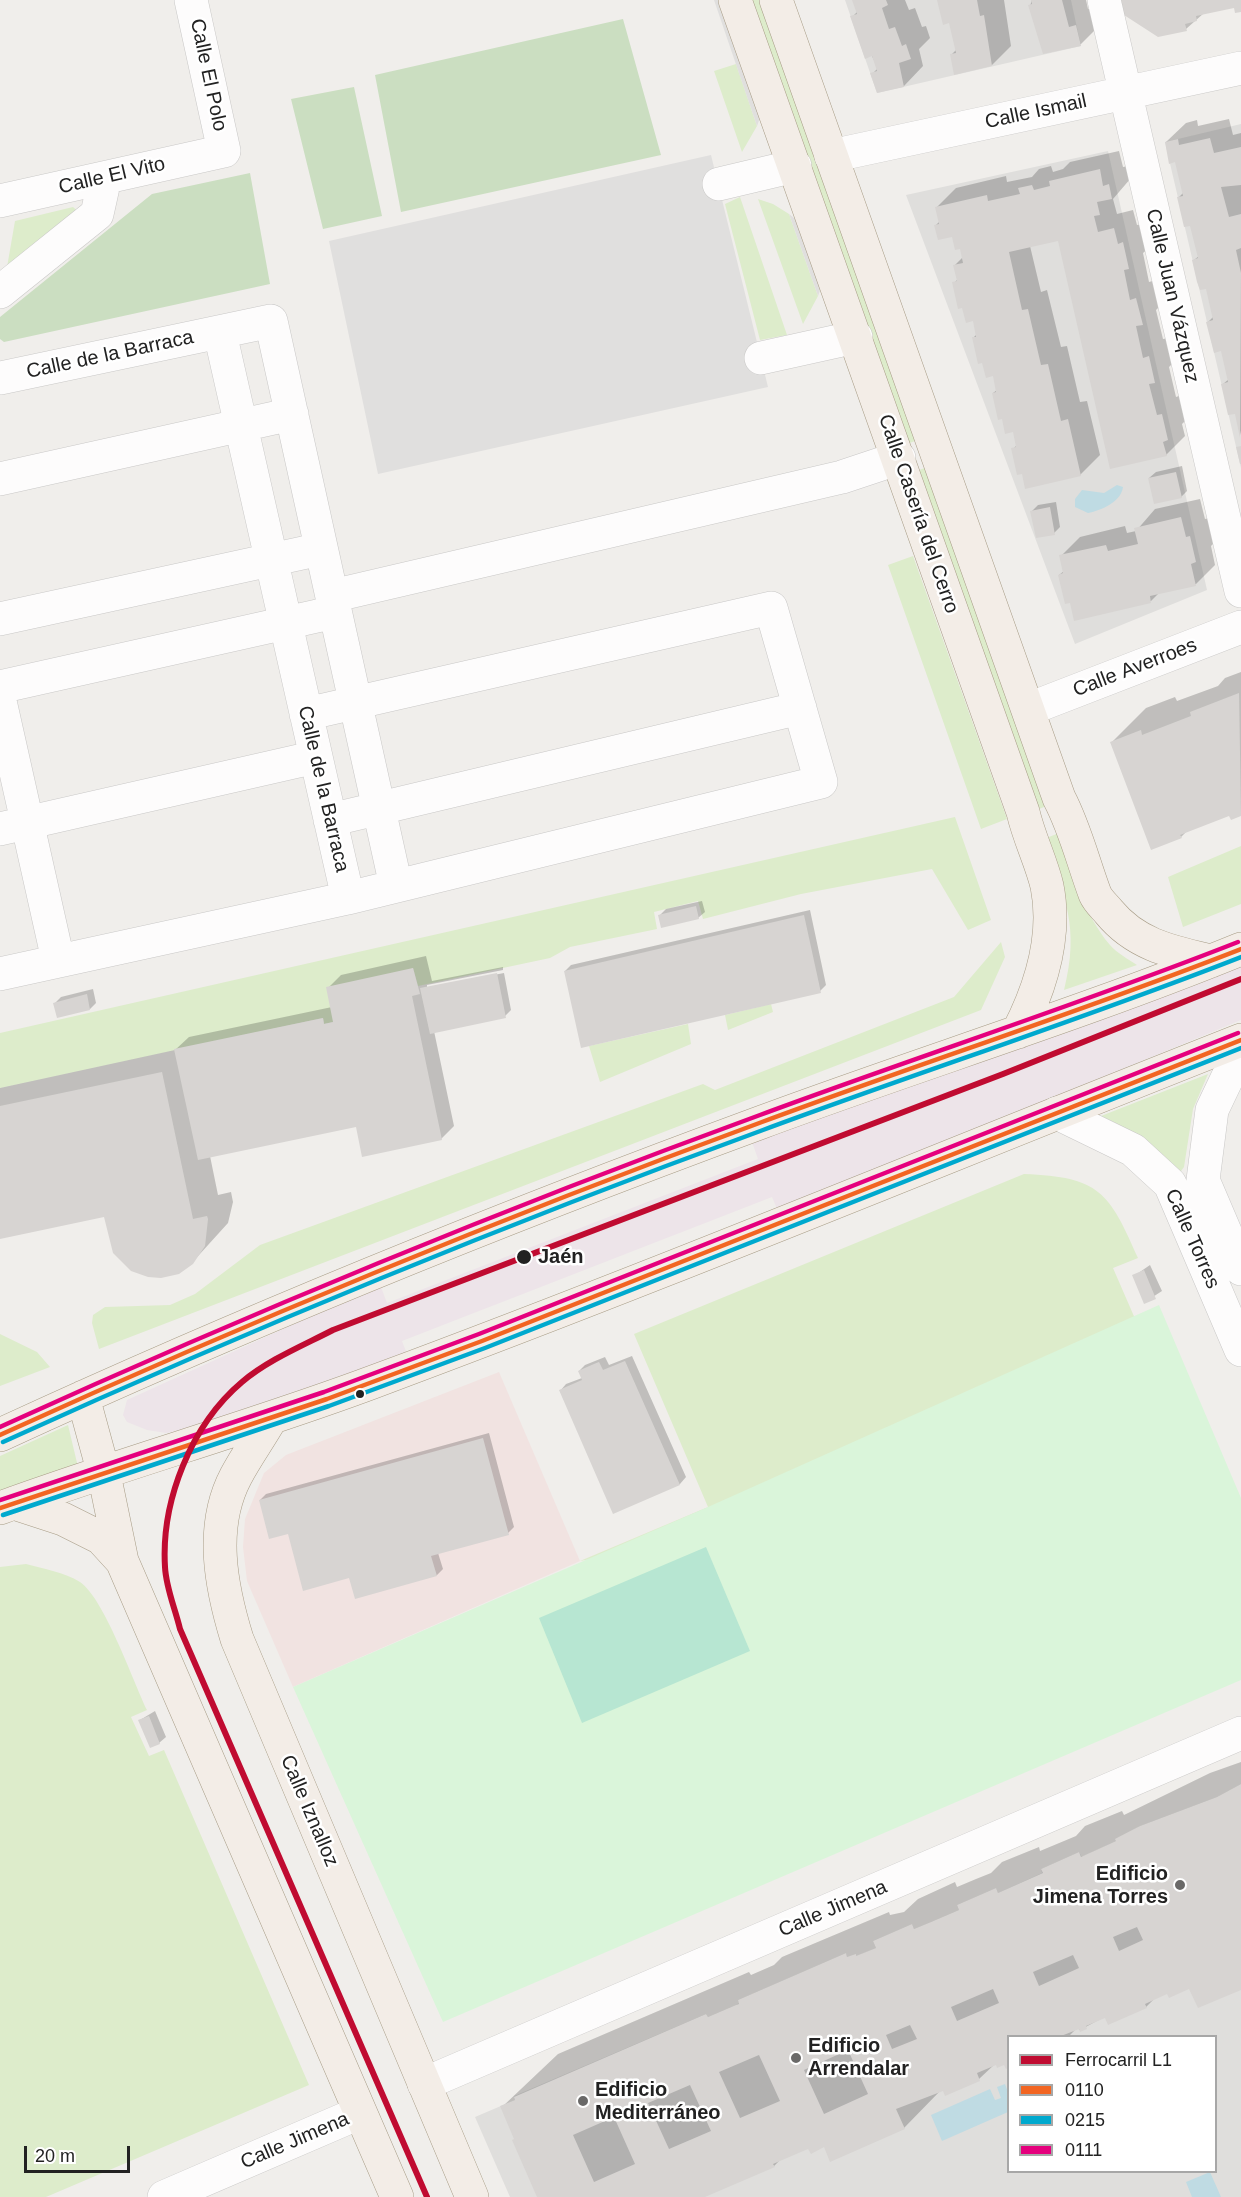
<!DOCTYPE html>
<meta charset="utf-8">
<style>
body{margin:0}
#map{position:relative;width:1241px;height:2197px;overflow:hidden;background:#f0eeeb;font-family:Arial,sans-serif}
canvas{display:block}
.legend{position:absolute;left:1007px;top:2035px;width:210px;height:138px;box-sizing:border-box;background:#fff;border:2px solid #a7a7a7;margin:0;padding:8px 10px;list-style:none;font-size:18px;color:#222}
.legend li{display:flex;align-items:center;gap:12px;height:30px}
.legend b{width:30px;border:2px solid #a7a7a7}
.scale{position:absolute;left:24px;top:2146px;width:106px;height:27px;box-sizing:border-box;border:3px solid #222;border-top:0;padding-left:8px;font-size:18px;line-height:21px;white-space:nowrap;color:#222;-webkit-text-stroke:4px #fff;paint-order:stroke}
</style>
<div id="map">
<canvas width="1241" height="2197"></canvas>
<ul class="legend">
<li><b style="height:8px;background:#c00b31"></b>Ferrocarril L1</li>
<li><b style="height:8px;background:#f26522"></b>0110</li>
<li><b style="height:8px;background:#00a9ce"></b>0215</li>
<li><b style="height:8px;background:#e5007d"></b>0111</li>
</ul>
<div class="scale">20 m</div>
</div>
<script>
const ctx = document.querySelector('canvas').getContext('2d');
ctx.lineJoin = 'round';
function fillPath(path, color) { ctx.fillStyle = color; ctx.fill(path, 'evenodd'); }
function strokePath(path, color, width, dash) { ctx.strokeStyle = color; ctx.lineWidth = width; ctx.lineCap = dash ? 'butt' : 'round'; ctx.setLineDash(dash || []); ctx.stroke(path); }
function label(font, color, halo, rows, align = 'center') {
  ctx.font = font + ' Arial,sans-serif'; ctx.lineWidth = 5; ctx.setLineDash([]); ctx.textBaseline = 'middle'; ctx.strokeStyle = halo; ctx.fillStyle = color; for (const [text, x, y, turn = 0] of rows) {
    ctx.save(); ctx.translate(x, y); ctx.rotate((+turn || 0) * Math.PI / 180); ctx.textAlign = isNaN(turn) ? turn : align; if (halo) ctx.strokeText(text, 0, 0); ctx.fillText(text, 0, 0); ctx.restore();
  }
}
const residential = new Path2D(`
 M845 0H1071L1081 46 877 93Z
 M1241 124V468L1165 142Z
 M1108 151 1207 590 1075 644 906 195Z
 M1241 1784V2197H510L475 2117 515 2100 514 2096 706 2014 708 2017 736 2005 739 2003 738 2000 846 1953 847 1957 857 1956 876 1948 873 1941 912 1924 914 1929 931 1922 959 1910 957 1905 996 1888 998 1893 1042 1873 1041 1869 1079 1852 1082 1857 1116 1841 1140 1826 1217 1797ZM1008 2036H1216V2172H1008Z`);
const commercial = new Path2D(`
 M499 1372 580 1561 293 1687 247 1581 243 1547 245 1519 264 1473 286 1455Z`);
const industrial = new Path2D(`
 M1241 962V1020L795 1205 778 1211 772 1197 402 1341 407 1354 186 1430 166 1433 147 1430 127 1422 123 1415 127 1400 349 1299 381 1287 387 1303 758 1159 752 1142Z`);
const grass = new Path2D(`
 M743 0H765L920 439 902 446Z
 M736 64 757 126 742 152 714 71Z
 M740 197 787 335 760 340 725 204Z
 M758 199 773 204 789 214 818 296 803 324Z
 M73 207 81 214 6 273 15 221Z
 M930 466 1049 805 1034 811 911 473Z
 M913 556 1007 819 981 829 888 565Z
 M955 817 991 920 968 930 932 869 801 894 703 919 698 901 654 912 657 929 570 947 550 958 418 986 413 968 333 1022 324 1024 323 1018 0 1088V1033Z
 M1059 833C1072 872 1083 913 1110 945 1117 953 1128 959 1137 965L1064 990C1080 927 1065 897 1044 839Z
 M1241 846V904L1183 927 1168 877Z
 M1001 942 1005 957 981 1010 99 1349 92 1323 93 1315 105 1307 170 1305 195 1294 260 1245 703 1084 715 1090 954 997Z
 M771 1004 773 1012 728 1030 725 1015Z
 M688 1024 691 1044 600 1082 589 1046Z
 M1208 1074 1193 1109 1184 1167 1181 1171H1175C1153 1146 1131 1130 1101 1116Z
 M1024 1174C1100 1177 1109 1192 1138 1258L1113 1268 1193 1452 580 1561 708 1507 634 1334Z
 M0 1334 37 1352 50 1367 0 1386Z
 M68 1425 78 1467 0 1494V1456Z
 M26 1564C44 1569 64 1572 80 1582 104 1598 133 1681 147 1710L131 1717 149 1756 164 1750 309 2085 46 2197H0V1567Z`);
const forest = new Path2D(`
 M623 19 661 155 401 212 375 75Z
 M354 87 382 216 323 229 291 99Z
 M250 173 270 284 4 342 0 339V317L152 194Z`);
const park = new Path2D(`
 M1159 1305 1241 1498V1680L443 2022 293 1687 708 1507Z`);
const pitch = new Path2D(`
 M706 1547 750 1651 582 1723 539 1618Z`);
const parking = new Path2D(`
 M714 0H727L764 107 757 126Z
 M711 155 768 387 378 474 329 241Z
 M789 214 807 228 825 277 818 296Z`);
const water = new Path2D(`
 M1117 485 1123 487C1121 502 1102 510 1088 513L1075 507V499L1082 490 1104 493Z
 M1005 2084 1008 2092V2112L942 2141 931 2115 990 2089 995 2100 1001 2098 997 2087Z
 M1210 2172 1221 2197H1192L1186 2182Z`);
const shadow = new Path2D(`
 M854 0H905L909 10 915 8 922 27 926 26 930 38 919 49 923 66 904 86 872 74 878 68 852 17 858 11Z
 M939 0H1004L1011 46 992 65 951 55 957 49 950 21Z
 M1032 0H1086L1088 9 1095 7 1100 25 1081 44 1044 53 1030 6Z
 M1122 0H1241V10L1235 6 1204 13 1186 29Z
 M1229 119 1233 135 1241 133V435L1236 413 1223 384 1229 379 1222 349 1208 322 1214 316 1207 287 1194 260 1199 256 1192 224 1179 197 1184 192 1176 160 1166 142 1186 123 1197 120 1198 126Z
 M1119 151 1123 167 1128 166 1131 178 1113 199 1117 214 1133 210 1137 225 1143 224 1148 249 1143 253 1149 282 1156 280 1161 305 1156 310 1163 339 1168 338 1174 362 1169 367 1176 397 1182 395 1187 419 1182 424 1185 436 1166 455 1059 239 1030 246 1041 292 1047 290 1061 347 1067 346 1080 402 1087 401 1100 455 1080 475 1023 472 1013 449 1017 445 1014 430 993 393 997 390 994 374 973 338 977 334 974 319 954 283 958 279 955 265 963 257 961 247 953 235 936 225 940 221 937 207 956 188 1006 176 1007 182 1032 177 1039 169 1051 166 1053 172 1063 169 1070 162Z
 M1182 466 1187 491 1181 497 1149 478 1156 472Z
 M1200 499 1205 519 1209 518 1215 542 1211 546 1215 565 1196 584 1159 593 1151 601H1071L1059 575 1064 571 1061 556 1080 537 1125 526 1127 533 1136 531 1155 509Z
 M1056 502 1060 527 1054 533 1032 511 1038 505Z
 M1241 672V815L1231 818 1229 814 1188 830 1181 837 1112 742 1146 708 1175 697 1177 701 1218 686 1225 678Z
 M702 901 705 912 698 918 660 915 666 909Z
 M810 910 826 985 820 991 565 971 571 965Z
 M426 956 432 981 503 967V970L427 985V988L504 973 511 1010 505 1016 434 1031 454 1126 441 1139 357 1125 210 1156 218 1195 231 1192 233 1202 228 1223 189 1266 105 1216 0 1238V1088L175 1050 189 1037 332 1007 328 988 341 975Z
 M93 989 96 1003 90 1009 55 1003 61 997Z
 M1150 1265 1162 1291 1145 1302 1134 1276Z
 M632 1356 686 1477 680 1484 614 1512 560 1391 566 1384 582 1378 579 1371 585 1365 605 1357 609 1365Z
 M489 1433 514 1527 508 1533 438 1553 443 1569 437 1575 356 1597 351 1576 289 1532 260 1500 266 1494Z
 M155 1711 166 1737 159 1743 140 1720Z
 M1241 1762V1988L1190 1987 1168 1992 1156 1997 1146 2007 1106 2016 1080 2030 1077 2028 1069 2036H1008V2067L1005 2063H996L979 2079 941 2090 904 2128 809 2147 781 2159 774 2166 701 2197H539L502 2107 558 2054 749 1972 751 1975 774 1965 782 1957 889 1912 890 1915 904 1912 918 1899 955 1882 957 1887 976 1879 991 1873 1002 1862 1039 1847 1040 1851 1076 1836 1085 1826 1122 1811 1124 1815 1210 1773Z`);
const building = new Path2D(`
 M852 0H886L888 5 882 8 889 29 895 27 902 46 906 44 911 59 899 63 904 87 877 93 870 73 877 71 872 56 865 59 850 16 857 14Z
 M937 0H977L980 16 984 15 992 66 954 75 950 54 956 53 949 23 943 25Z
 M1031 0H1062L1069 27 1076 25 1081 46 1043 54 1028 5 1032 4Z
 M1121 0H1241V12L1235 13 1234 8 1196 16 1197 21 1185 24 1187 31 1158 37 1124 15Z
 M1210 138 1214 153 1241 147V185L1221 187 1229 217 1241 214V248L1236 250 1241 273 1240 438 1235 414 1228 415 1221 384 1228 382 1221 351 1214 353 1206 322 1213 320 1206 289 1200 290 1197 282 1192 260 1198 258 1190 226 1184 227 1177 197 1183 196 1175 162 1169 164 1165 142 1178 139 1179 145Z
 M1100 169 1103 186 1109 184 1112 199 1097 202 1100 215 1094 216 1098 232 1114 228 1118 244 1123 242 1129 269 1124 270 1130 300 1136 298 1143 325 1136 326 1143 358 1149 356 1155 383 1149 384 1157 415 1162 414 1168 440 1163 442 1167 456 1110 469 1058 241 1009 252 1022 310 1028 309 1041 365 1048 364 1061 421 1068 419 1081 476 1025 489 1022 474 1017 475 1011 448 1016 447 1013 432 1005 434 1002 419 998 420 992 393 996 392 993 376 986 378 982 363 978 364 972 337H976L973 321 966 323 962 308 958 309 952 282 957 281 953 265 963 263 960 249 955 250 952 237 938 240 934 225 939 224 935 207 987 195 988 201 1020 194 1018 188 1032 185 1034 190 1050 186 1049 181Z
 M1241 446V464H1240L1236 447Z
 M1176 472 1182 498 1154 504 1148 478Z
 M1050 507 1055 535 1036 538 1030 511Z
 M1181 517 1186 537 1190 536 1196 562 1191 564 1196 586 1150 596 1151 603 1074 621 1070 603 1065 604 1058 575 1063 573 1059 555 1106 545 1108 551 1138 544 1134 528Z
 M1239 693 1241 816 1231 820 1229 816 1180 835 1182 838 1151 850 1110 742 1141 730 1142 735 1160 728 1191 716 1190 712Z
 M696 906 699 919 661 928 658 915Z
 M804 915 821 993 581 1048 564 971Z
 M413 968 420 994 412 996 442 1140 362 1157 356 1127 198 1160 174 1049 323 1018 324 1024 333 1022 326 987Z
 M497 973 506 1018 430 1034 420 988Z
 M87 994 90 1010 57 1018 53 1003Z
 M162 1072 193 1219 207 1216 208 1219 205 1246 193 1264 179 1274 161 1278 148 1277 131 1271 113 1253 104 1217 0 1239V1106Z
 M1144 1270 1156 1299 1144 1304 1132 1275Z
 M625 1361 680 1485 613 1514 559 1390 582 1380 578 1371 594 1364 599 1362 603 1370Z
 M483 1438 509 1535 431 1556 437 1576 355 1599 349 1578 303 1591 288 1534 269 1539 259 1500Z
 M149 1716 160 1744 150 1748 138 1720Z
 M1241 1784V1990L1198 2008 1189 1989 1169 1998 1167 1994 1145 2004 1147 2008 1108 2025 1105 2018 1086 2026 1087 2029 1080 2032 1079 2029 1061 2036H1008V2068L1006 2069 1004 2065 997 2068 996 2065 977 2073 980 2081 945 2096 943 2091 896 2109 905 2129 830 2162 824 2147 811 2154 808 2149 773 2164 775 2167 705 2197H537L512 2140 514 2139 500 2106 515 2100 514 2097 706 2014 708 2017 736 2005 739 2004 738 2000 846 1953 847 1957 856 1954V1956L876 1948 873 1941 912 1924 914 1929 931 1922 959 1910 957 1905 996 1888 998 1893 1043 1873 1041 1869 1079 1852 1081 1857 1116 1841 1115 1839 1140 1826 1217 1797ZM1137 1927 1143 1940 1119 1951 1113 1937ZM1073 1955 1079 1968 1039 1986 1033 1972ZM993 1989 999 2003 957 2021 951 2007ZM910 2025 917 2039 892 2049 886 2035ZM848 2050 868 2094 824 2114 804 2070ZM759 2055 780 2101 740 2118 719 2072ZM690 2085 711 2131 669 2149 648 2103ZM614 2117 635 2164 594 2182 573 2135Z`);
const minor = new Path2D(`
 M1104 0 1241 591
 M831 156 1241 68
 M719 184 795 166
 M0 201 224 151 191 0
 M0 292 97 214 105 178
 M220 333 348 898
 M761 358 856 337
 M0 378 271 321 396 886
 M0 479 292 414
 M332 596 842 477 899 458
 M0 619 321 549
 M0 687 335 612
 M0 701 58 960
 M1029 709 1241 627
 M330 820 800 708
 M0 829 316 757
 M0 974 348 898 821 782 771 608 306 714
 M1241 1049 1212 1110 1203 1180 1241 1269
 M1057 1113 1133 1150 1170 1184 1241 1350
 M424 2084 1241 1733
 M164 2197 359 2113`);
const major = new Path2D(`
 M735 0 1023 812C1029 838 1041 861 1047 886 1057 936 1040 989 1018 1032
 M776 0 1059 798C1075 828 1083 862 1095 894 1098 901 1104 906 1109 912 1136 945 1172 952 1211 961
 M83 1397 104 1474 122 1561 397 2197
 M270 1420C259 1439 246 1457 236 1476 209 1527 221 1587 237 1639L472 2197
 M0 1435C249 1320 504 1217 762 1122 921 1063 1084 1013 1241 949
 M14 1503 63 1519 101 1538 122 1561
 M0 1508C123 1463 250 1428 373 1382 664 1274 952 1154 1241 1040`);
const bus1 = new Path2D(`
 M0 1435C250 1321 504 1217 762 1122 921 1063 1083 1011 1241 949
 M0 1508 327 1399 482 1341 1241 1040`);
const bus2 = new Path2D(`
 M3 1442C253 1328 506 1224 763 1130 922 1071 1083 1019 1241 957
 M3 1515 329 1406 485 1348 1241 1048`);
const bus3 = new Path2D(`
 M0 1427C250 1313 503 1209 760 1115 919 1056 1081 1004 1238 942
 M0 1500 324 1392 479 1334 1238 1033`);
const rail1 = new Path2D(`
 M427 2197 180 1629C175 1608 166 1588 165 1567 161 1501 191 1425 242 1382 268 1360 302 1346 333 1330L1003 1074 1241 979`);
const markers = [
 [524,1257,8,"#222"],
 [360,1394,5,"#222"],
 [1180,1885,6,"#6a6968"],
 [796,2058,6,"#6a6968"],
 [583,2101,6,"#6a6968"]
];
const streetNames = [
 ["Calle El Polo",208,75,78],
 ["Calle Ismail",1036,112,-12],
 ["Calle El Vito",112,176,-13],
 ["Calle Juan Vázquez",1172,296,77],
 ["Calle de la Barraca",110,355,-12],
 ["Calle Casería del Cerro",918,514,71],
 ["Calle Averroes",1135,668,-21],
 ["Calle de la Barraca",323,789,77],
 ["Calle Torres",1192,1239,66],
 ["Calle Iznalloz",309,1811,67],
 ["Calle Jimena",833,1909,-23],
 ["Calle Jimena",295,2141,-23]
];
const stopNames = [
 ["Jaén",538,1257]
];
const poiNames = [
 ["Edificio",1168,1874,"right"],
 ["Jimena Torres",1168,1897,"right"],
 ["Edificio",808,2046],
 ["Arrendalar",808,2069],
 ["Edificio",595,2090],
 ["Mediterráneo",595,2113]
];
fillPath(residential, '#dfdedc');
fillPath(commercial, '#f1e3e1');
fillPath(industrial, '#ede4e9');
fillPath(grass, '#ddeccb');
fillPath(forest, '#cbdec1');
fillPath(park, '#daf5da');
fillPath(pitch, '#b7e6d2');
fillPath(parking, '#e0dfde');
fillPath(water, '#bfdbe3');
fillPath(shadow, '#0003');
fillPath(building, '#d7d4d2');
strokePath(minor, '#c9c8c7', 34);
strokePath(major, '#a79c86', 34);
strokePath(minor, '#fdfcfc', 33);
strokePath(major, '#f3ede7', 33);
strokePath(bus1, '#f26522', 4.5);
strokePath(bus2, '#00a9ce', 4.5);
strokePath(bus3, '#e5007d', 4.5);
strokePath(rail1, '#c00b31', 6);
for (const [x, y, r, color] of markers) { const dot = new Path2D(); dot.arc(x, y, r, 0, 2 * Math.PI); ctx.fillStyle = color; ctx.fill(dot); strokePath(dot, '#fff', 2); }
label('20px', '#222', '#fff', streetNames);
label('bold 20px', '#222', '#fff', stopNames, 'left');
label('bold 20px', '#222', '#fff', poiNames, 'left');
</script>
